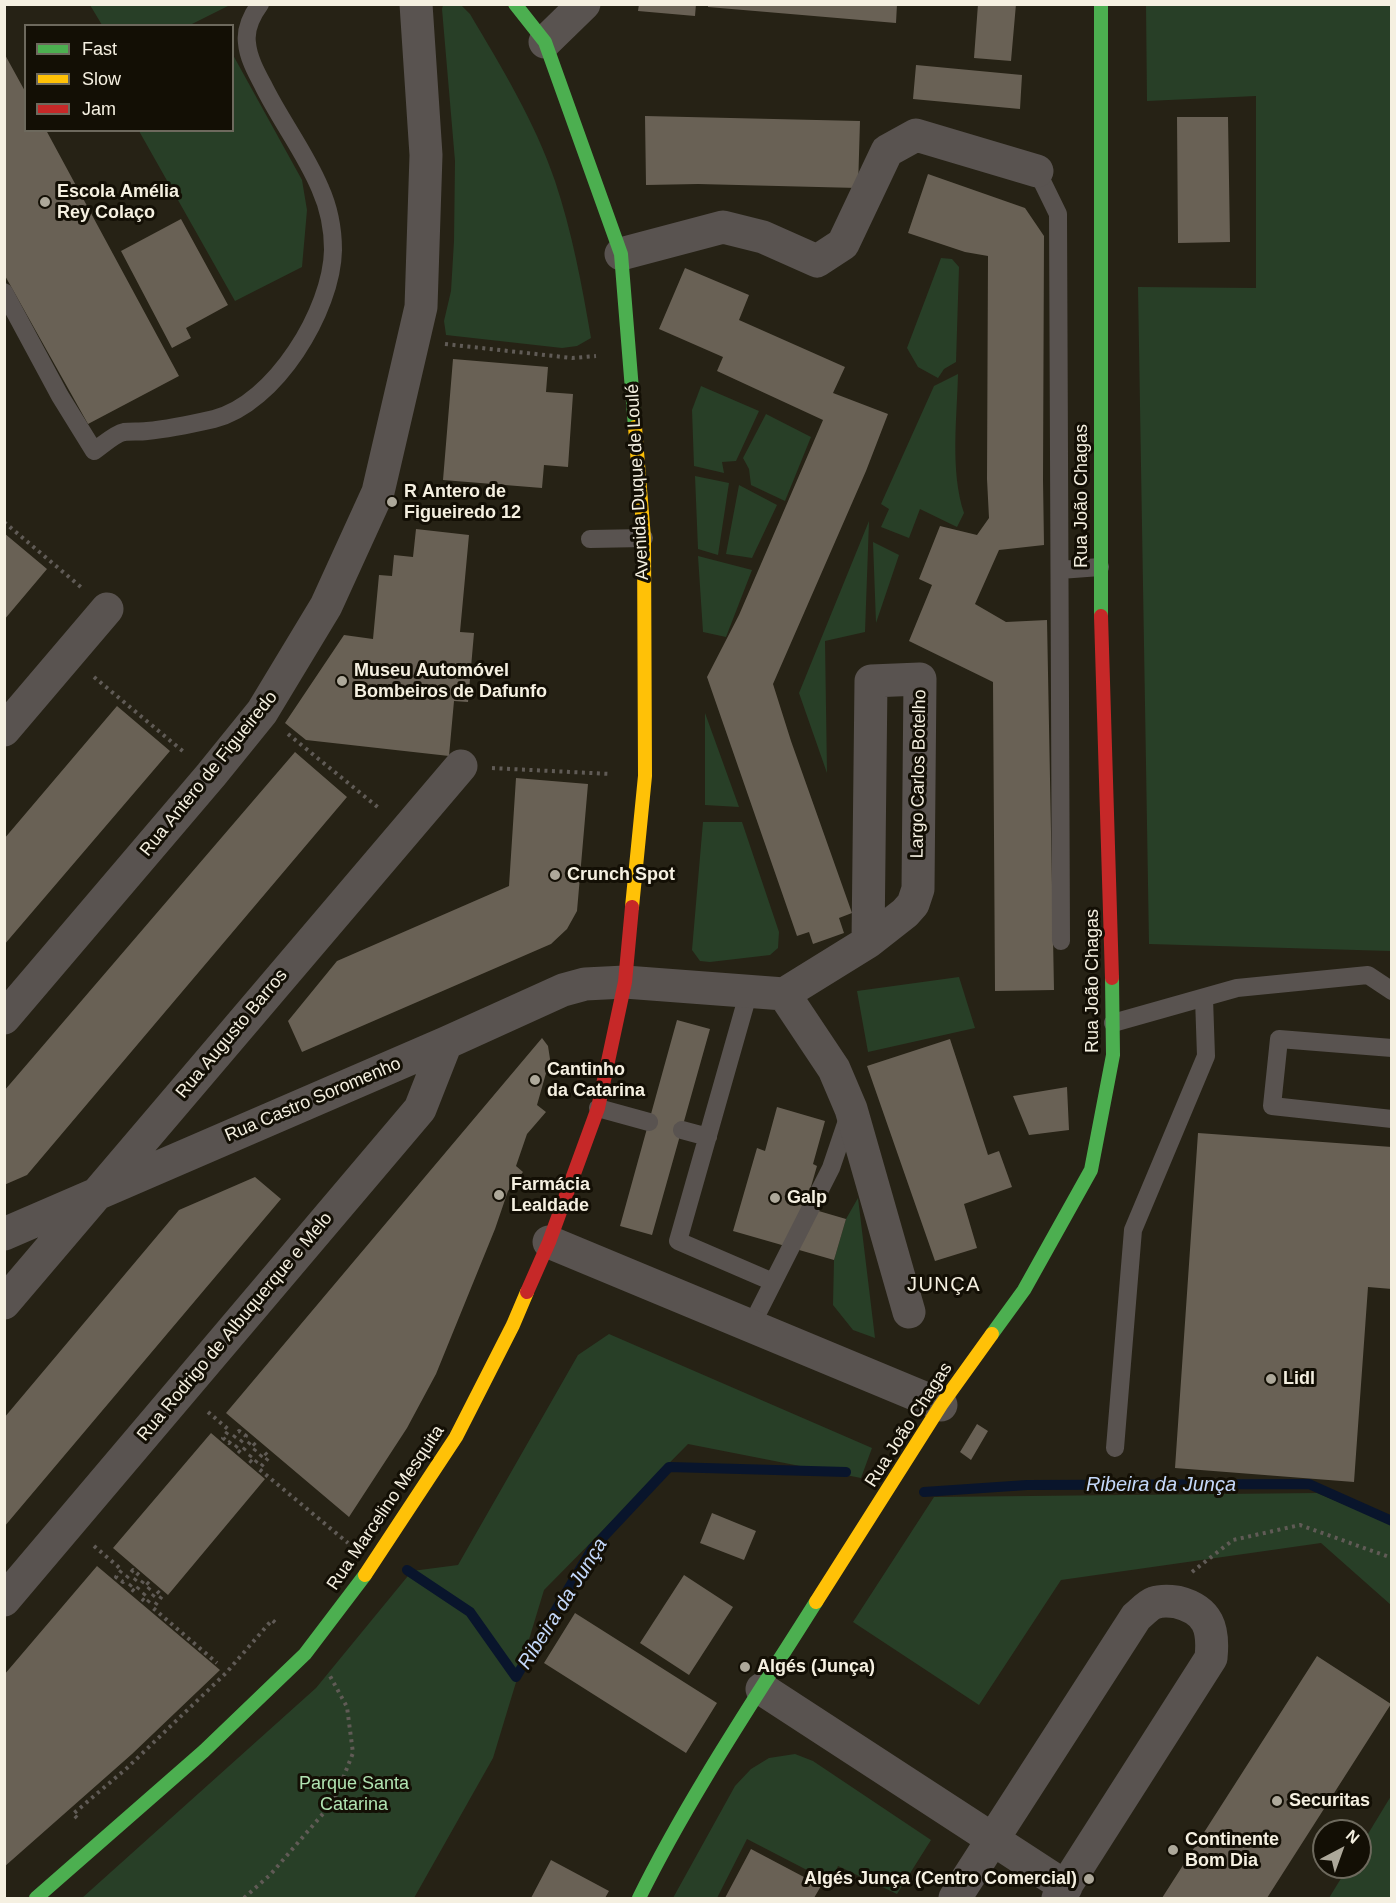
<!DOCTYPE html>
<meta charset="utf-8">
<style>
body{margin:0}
#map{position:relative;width:1396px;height:1903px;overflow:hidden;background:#262215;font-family:Helvetica,sans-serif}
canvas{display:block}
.frame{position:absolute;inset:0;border:6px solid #f5f0e1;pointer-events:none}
.legend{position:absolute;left:24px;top:24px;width:210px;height:108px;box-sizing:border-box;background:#130f05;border:2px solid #6d695d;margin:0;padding:8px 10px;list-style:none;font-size:18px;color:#f5f0e1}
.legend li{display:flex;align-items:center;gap:12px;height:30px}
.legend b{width:30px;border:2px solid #6d695d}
.north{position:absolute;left:1312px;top:1819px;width:60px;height:60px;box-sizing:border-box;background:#130f05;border:2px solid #6d695d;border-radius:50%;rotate:41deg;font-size:16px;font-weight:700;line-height:24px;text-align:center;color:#f5f0e1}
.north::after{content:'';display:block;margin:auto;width:21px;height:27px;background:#ada89a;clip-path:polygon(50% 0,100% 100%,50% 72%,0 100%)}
</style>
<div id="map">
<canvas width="1396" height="1903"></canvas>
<div class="frame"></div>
<ul class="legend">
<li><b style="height:8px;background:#4caf50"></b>Fast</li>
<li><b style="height:8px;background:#ffc107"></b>Slow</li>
<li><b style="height:8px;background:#c62828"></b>Jam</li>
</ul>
<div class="north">N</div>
</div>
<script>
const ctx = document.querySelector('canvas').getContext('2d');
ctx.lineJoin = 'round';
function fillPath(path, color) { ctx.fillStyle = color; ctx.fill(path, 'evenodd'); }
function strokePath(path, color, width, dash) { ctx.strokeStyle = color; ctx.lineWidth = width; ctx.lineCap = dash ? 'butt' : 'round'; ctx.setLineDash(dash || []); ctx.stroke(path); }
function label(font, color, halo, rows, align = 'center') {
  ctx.font = font + ' Helvetica,sans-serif'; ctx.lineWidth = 6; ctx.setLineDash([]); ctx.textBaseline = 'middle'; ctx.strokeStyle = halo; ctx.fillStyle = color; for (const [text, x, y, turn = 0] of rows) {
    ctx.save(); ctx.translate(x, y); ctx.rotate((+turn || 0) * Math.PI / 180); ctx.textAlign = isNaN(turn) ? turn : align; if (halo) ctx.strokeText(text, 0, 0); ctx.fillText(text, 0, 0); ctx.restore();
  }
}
const green = new Path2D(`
 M90 5H230L190 25H102Z
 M443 5H461L470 14C502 68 535 122 555 181 572 232 582 285 591 338L577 346 562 348 446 335 444 321 451 291 454 241 455 161 442 9Z
 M1146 5H1391V951L1149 944 1138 287 1256 288V96L1147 101Z
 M233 55 302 180 307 210 302 267 235 301 139 131 232 130Z
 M941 258 952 259 959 267 956 362 944 369 938 378 918 367 907 348Z
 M958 374C957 418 950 471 964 513L957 527 920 509 909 538 881 527 889 509 881 504 934 386Z
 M701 386 759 411 736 461 722 462 724 473 694 466 692 410Z
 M766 414 811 437 785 501 751 485 749 469 743 458Z
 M695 476 729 483 718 555 698 549Z
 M739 485 777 505 752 558 726 554Z
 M869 521 865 632 825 641 827 773 799 693Z
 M873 542 899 555 876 623Z
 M698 556 752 570 726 637 703 632Z
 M705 713 739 807 705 805Z
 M703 822H742L779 932 778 948 770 955 710 962 700 961 692 950Z
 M959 977 975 1028 868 1052 857 991Z
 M858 1198 875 1338 853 1330 833 1305 834 1260 846 1219Z
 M609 1334 872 1448 861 1478 688 1444 544 1590 493 1758 414 1898H82L316 1688 412 1571 458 1565 578 1355Z
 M1317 1493 1391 1524V1605L1321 1543 1061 1580 979 1705 853 1622 934 1497Z
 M795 1754 813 1761 931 1840 897 1894 838 1866 832 1883 747 1839 717 1898H673L735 1786 751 1769 769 1758Z
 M1391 1796V1898H1329L1348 1867H1360V1847Z`);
const stream = new Path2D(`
 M924 1492 1027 1485 1309 1484 1392 1521
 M407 1570 470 1612 516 1677 592 1549 669 1467 846 1472`);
const building = new Path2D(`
 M639 4H696L695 16 638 11Z
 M708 4H897L896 23 708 7Z
 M978 4H1016L1011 61 974 58Z
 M4 53 26 93V130H46L179 376 88 424 4 274Z
 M916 65 1022 75 1020 109 913 99Z
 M645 116 860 121 858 188 698 184 646 185Z
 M1177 117H1228L1230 242 1178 243Z
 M928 174 1025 208 1044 236 1043 480 1044 545 999 550 975 604 1006 622 1047 620 1054 990 995 991 993 682 909 641 932 585 919 579 940 526 977 535 989 518 987 479 988 256 965 252 908 233Z
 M181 219 228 305 186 328 191 338 172 348 121 251Z
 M685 268 749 295 739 320 845 367 833 393 888 414 866 471 773 684 791 741 852 913 839 918 844 933 813 944 809 932 797 936 707 677 739 615 823 420 717 371 723 357 659 329Z
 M453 359 548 367 546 392 573 394 568 467 544 465 542 488 443 480Z
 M416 529 469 535 460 632 474 633 468 702 454 701 449 756 306 740 285 723 344 635 373 639 379 575 392 576 394 555 413 557Z
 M4 533 47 569 4 620Z
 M117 706 170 751 4 945V839Z
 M295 752 347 797 27 1175 4 1185V1091Z
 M516 778 588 784 577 911 567 929 551 944 302 1052 288 1021 337 961 509 886Z
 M677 1020 710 1029 652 1235 620 1226Z
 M542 1038 548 1046 550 1059 537 1105 546 1112 527 1134 516 1166 523 1172 508 1191 495 1229 436 1374 407 1428 349 1517 226 1413Z
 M950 1039 988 1155 999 1151 1012 1187 964 1204 977 1248 935 1261 867 1066Z
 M1067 1087 1069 1130 1029 1135 1013 1096Z
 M777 1107 825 1121 813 1164 817 1166 805 1207 846 1219 834 1260 733 1231 757 1148 765 1151Z
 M1198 1133 1392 1147V1289L1368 1287 1354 1482 1175 1468Z
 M255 1177 281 1199 4 1527V1418L179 1210Z
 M977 1424 988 1431 971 1460 960 1452Z
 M211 1433 265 1479 168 1595 113 1548Z
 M712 1513 756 1531 744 1560 700 1543Z
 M97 1566 220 1670 132 1754 4 1867V1675Z
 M684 1575 733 1607 689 1675 640 1643Z
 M575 1613 717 1703 686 1753 544 1663Z
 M1317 1656 1391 1704 1267 1898H1162Z
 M751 1849 821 1886 814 1898H725Z
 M551 1860 609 1891 605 1898H531Z`);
const path = new Path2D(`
 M445 344 572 358 596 356
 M4 522 82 588
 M94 677 185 753
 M288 734 380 809
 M492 768 611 774
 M208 1412 229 1430 223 1438 229 1443 239 1431 246 1436 235 1448 241 1453 251 1441 257 1447 248 1459 254 1464 264 1452 269 1457 259 1469 348 1543
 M94 1546 122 1570 116 1577 123 1582 133 1570 139 1575 129 1587 135 1592 144 1580 151 1586 141 1598 147 1603 157 1591 162 1596 153 1608 217 1663
 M1192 1572 1233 1540 1300 1525 1392 1558
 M77 1818 73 1814 127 1768 226 1673 272 1620 278 1625
 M244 1898 270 1875 334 1801 353 1753 347 1707 330 1676`);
const lane = new Path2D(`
 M1037 171 1058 214 1061 941
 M4 292 60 396 94 451C102 446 114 434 124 432 131 431 139 432 147 431 169 429 192 424 214 419 275 404 332 310 333 250 333 229 329 208 320 188 305 152 280 120 263 85 256 72 248 57 247 43 245 29 252 15 260 4
 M590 539 644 538
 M1060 570 1100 567
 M749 991 678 1241 773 1282
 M1113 1023 1237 988 1368 975 1392 991
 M1392 1048 1279 1039 1272 1106 1392 1119
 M598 1108 649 1122
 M682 1130 708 1137
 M751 1326 831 1168 850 1112
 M1115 1448 1133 1230 1206 1056 1204 998`);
const street = new Path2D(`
 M545 42 584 4
 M621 254 723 227 763 237 817 261 843 244 887 151 916 135 1037 171
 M4 730 107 609
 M784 994 868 942 871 681 920 679 918 889 913 904 905 913 868 942
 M4 1018 211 775 262 712 326 606 378 492 421 307 426 155 416 4
 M4 1234 446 1043 563 990 585 984 625 982 784 994 834 1069 851 1109 909 1312
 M549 1242 941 1405
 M4 1303 461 766
 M4 1600 420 1109 446 1043
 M762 1689 1066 1887
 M955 1898 1136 1617C1141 1613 1148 1605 1154 1603 1162 1600 1170 1601 1177 1602 1209 1610 1214 1629 1211 1658L1058 1898`);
const fast = new Path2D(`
 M515 4 545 42 621 254 635 427
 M1101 4V616
 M992 1334 1024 1290 1091 1170 1113 1055 1112 978
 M36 1898 204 1751 305 1654 365 1575
 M639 1898C690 1795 755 1699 816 1602`);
const slow = new Path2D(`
 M632 907 645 776 644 538 635 427
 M365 1575 456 1437 513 1325 527 1292
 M816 1602 941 1405 992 1334`);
const jam = new Path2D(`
 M1101 616 1112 978
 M527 1292 549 1242 598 1108 625 982 632 907`);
const markers = [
 [45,202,6,"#ada89a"],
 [392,502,6,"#ada89a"],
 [342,681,6,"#ada89a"],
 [555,875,6,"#ada89a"],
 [535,1080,6,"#ada89a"],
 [499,1195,6,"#ada89a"],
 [775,1198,6,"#ada89a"],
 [1271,1379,6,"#ada89a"],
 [745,1667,6,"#ada89a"],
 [1277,1801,6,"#ada89a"],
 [1173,1850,6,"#ada89a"],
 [1089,1879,6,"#ada89a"]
];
const poiNames = [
 ["Escola Amélia",57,192],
 ["Rey Colaço",57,213],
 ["R Antero de",404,492],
 ["Figueiredo 12",404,513],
 ["Museu Automóvel",354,671],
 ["Bombeiros de Dafunfo",354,692],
 ["Crunch Spot",567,875],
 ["Cantinho",547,1070],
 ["da Catarina",547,1091],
 ["Farmácia",511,1185],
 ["Lealdade",511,1206],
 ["Galp",787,1198],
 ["Lidl",1283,1379],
 ["Algés (Junça)",757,1667],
 ["Securitas",1289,1801],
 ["Continente",1185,1840],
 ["Bom Dia",1185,1861],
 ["Algés Junça (Centro Comercial)",1077,1879,"right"]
];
const streetNames = [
 ["Avenida Duque de Loulé",638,482,-93],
 ["Rua João Chagas",1082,496,-90],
 ["Rua Antero de Figueiredo",209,774,-51],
 ["Largo Carlos Botelho",919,774,-89],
 ["Rua João Chagas",1093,981,-90],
 ["Rua Augusto Barros",232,1034,-50],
 ["Rua Castro Soromenho",313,1100,-23],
 ["Rua Rodrigo de Albuquerque e Melo",235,1327,-50],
 ["Rua João Chagas",909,1425,-57],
 ["Rua Marcelino Mesquita",386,1508,-56]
];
const parkNames = [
 ["Parque Santa",354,1784],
 ["Catarina",354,1805]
];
const neighbourhoodNames = [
 ["JUNÇA",944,1285]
];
const waterNames = [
 ["Ribeira da Junça",1161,1485],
 ["Ribeira da Junça",563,1604,-58]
];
fillPath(green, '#283f27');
strokePath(stream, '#09152c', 10);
fillPath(building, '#696155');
strokePath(path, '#605b56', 4, [3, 4.5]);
strokePath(lane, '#595350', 18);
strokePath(street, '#595350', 33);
strokePath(fast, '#4caf50', 14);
strokePath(slow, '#ffc107', 14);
strokePath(jam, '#c62828', 14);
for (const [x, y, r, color] of markers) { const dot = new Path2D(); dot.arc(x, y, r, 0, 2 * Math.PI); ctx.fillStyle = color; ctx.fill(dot); strokePath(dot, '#130f05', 2); }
label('bold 18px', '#f5f0e1', '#130f05', poiNames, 'left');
label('18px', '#f5f0e1', '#130f05', streetNames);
label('18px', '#b1e4b2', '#130f05', parkNames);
ctx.letterSpacing = '1.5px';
label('20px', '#f5f0e1', '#130f05', neighbourhoodNames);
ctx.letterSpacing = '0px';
label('italic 20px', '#c4d8fa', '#130f05', waterNames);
</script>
